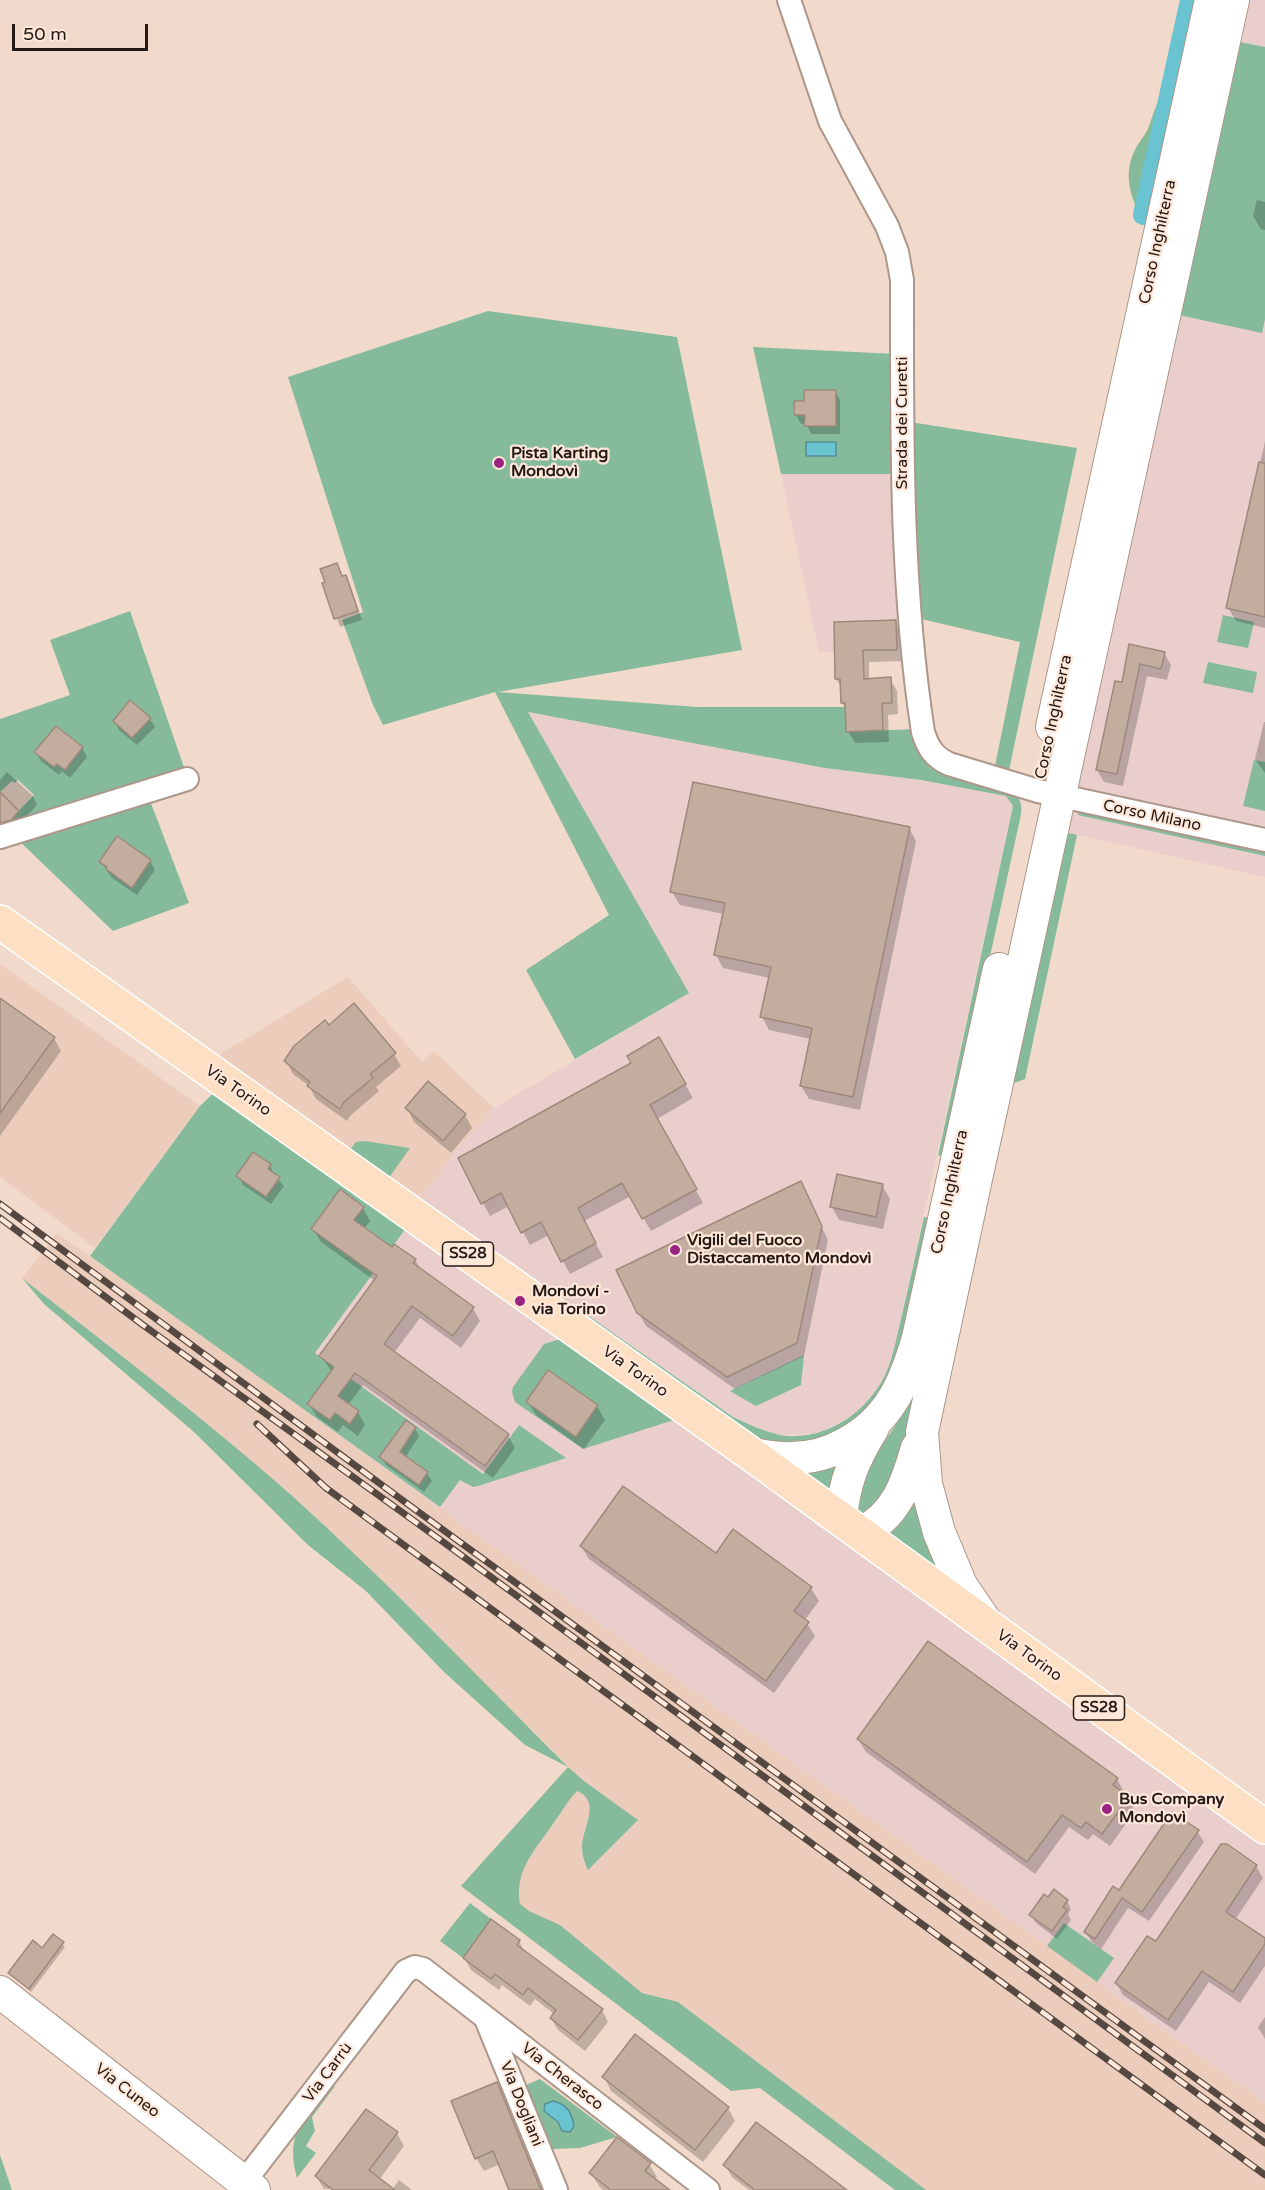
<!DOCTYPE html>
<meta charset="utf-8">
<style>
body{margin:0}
#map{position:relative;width:1265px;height:2190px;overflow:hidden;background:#f1dacc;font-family:"Varela Round",sans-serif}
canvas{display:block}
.scale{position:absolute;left:12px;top:24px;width:136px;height:27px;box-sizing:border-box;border:3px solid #231a15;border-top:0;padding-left:8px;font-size:18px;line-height:21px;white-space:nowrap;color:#231a15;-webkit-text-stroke:4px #ffe7d9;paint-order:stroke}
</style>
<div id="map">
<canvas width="1265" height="2190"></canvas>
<div class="scale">50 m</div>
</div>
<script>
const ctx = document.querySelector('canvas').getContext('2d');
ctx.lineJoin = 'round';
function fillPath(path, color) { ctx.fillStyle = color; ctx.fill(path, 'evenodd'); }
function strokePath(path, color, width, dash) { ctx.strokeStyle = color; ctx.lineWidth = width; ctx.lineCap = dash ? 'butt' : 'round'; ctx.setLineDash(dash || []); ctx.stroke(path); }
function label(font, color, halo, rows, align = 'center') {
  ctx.font = font + ' "Varela Round",sans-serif'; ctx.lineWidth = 4.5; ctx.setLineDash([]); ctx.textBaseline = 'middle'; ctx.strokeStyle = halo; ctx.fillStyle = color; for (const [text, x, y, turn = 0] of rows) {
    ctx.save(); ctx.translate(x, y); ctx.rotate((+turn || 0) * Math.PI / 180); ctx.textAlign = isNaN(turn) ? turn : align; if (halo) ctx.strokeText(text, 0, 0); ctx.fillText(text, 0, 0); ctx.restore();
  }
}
const built = new Path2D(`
 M0 964 200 1106 95 1248 0 1177Z
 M348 977 422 1062 434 1051 494 1108 455 1152 418 1205 214 1058Z
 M57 1233 468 1527 1265 2103V2190H895L760 2088 731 2091 461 1886 568 1767 393 1591 289 1494 231 1444 22 1278Z`);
const industrial = new Path2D(`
 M1244 0H1265V877L1060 831Z
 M781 474H895L905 649 819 652Z
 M527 712 825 768 921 780 1006 796 1013 806 894 1351 888 1370 871 1398 861 1409 833 1427 814 1434 782 1435 764 1431 733 1417 421 1200 455 1152 494 1108 689 993Z
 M409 1224 1265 1840V2103L284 1396Z`);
const green = new Path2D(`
 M1235 41 1265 47V319L1262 333 1174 314Z
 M1183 71 1148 229C1132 203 1120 175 1137 146 1140 141 1144 136 1147 131 1151 122 1153 113 1157 104 1163 92 1173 81 1183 71Z
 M488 311 677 337 742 650 498 692 697 707H846L847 732 915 729 920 744 1017 795C1022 803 1022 809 1020 819L948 1149 944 1154 938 1156 1013 806 1006 796 921 780 825 768 528 712 689 993 575 1059 526 970 609 915 495 692 383 725 373 705 342 620 363 612 288 377Z
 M753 347 896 354 895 474H781Z
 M910 422 1077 448 1008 775 994 771 1020 642 917 618Z
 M130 611 186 773 6 824 34 795 18 780 15 783 12 781 0 792V719L70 695 50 640Z
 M1223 615 1254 622 1248 648 1217 642Z
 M1208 662 1257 672 1253 693 1203 683Z
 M1254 760 1265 762V811L1243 806Z
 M149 798 189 903 113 931 15 837Z
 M1080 807 1265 848V856L1078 815Z
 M1060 831 1077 835 1025 1079 1006 1086Z
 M219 1088 409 1224 315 1353 483 1474 519 1425 566 1458 478 1486 473 1487 460 1480 440 1507 90 1256 200 1106Z
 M365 1141 410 1148 386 1182 347 1154 356 1142Z
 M924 1217 932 1219 907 1331 889 1386 841 1434 789 1445 748 1437 558 1304 563 1298 733 1417C748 1424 763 1431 780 1435 825 1443 872 1410 888 1368 895 1350 898 1330 903 1311 910 1280 917 1249 924 1217Z
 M22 1278C112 1349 204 1418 290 1494 387 1581 476 1675 568 1767L584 1781 638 1820 588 1870C585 1863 582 1856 582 1847 582 1829 602 1801 577 1791 568 1800 563 1810 555 1821 537 1848 514 1869 520 1904L529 1911 560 1925 642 1993 678 2002 926 2190H895L760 2088 731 2091 461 1886 568 1767 525 1745 444 1672 366 1591 308 1545 194 1432 44 1304Z
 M567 1337 680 1418 583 1449 515 1402 512 1392 513 1387 544 1344Z
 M804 1355 801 1385 756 1406 730 1391Z
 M919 1368C913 1409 907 1452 887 1489 882 1498 873 1506 866 1514H858L857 1491 871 1462 903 1414Z
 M841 1458 831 1495 793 1468Z
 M915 1490 921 1526 939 1576 884 1536Z
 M470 1903 491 1919 463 1958 440 1941Z
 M1064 1923 1114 1958 1097 1982 1047 1946Z
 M540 2079 617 2137 580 2148 553 2149 526 2085Z
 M327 2084 335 2086 312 2117 315 2131 306 2146 316 2153 297 2178C285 2133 303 2120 327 2084Z
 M0 2155 12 2190H0Z`);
const water = new Path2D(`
 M806 442H836V456H806Z
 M553 2101C567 2104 572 2113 574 2126L570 2132 562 2131 558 2122 544 2111 545 2104Z`);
const shadow = new Path2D(`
 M1257 200 1265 202V230L1261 229 1253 216Z
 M835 391 840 400V434H811L806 423 801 424 796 415V403H806Z
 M1265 441V628L1236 621 1228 608Z
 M336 565 343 578 345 577 350 585 362 620 340 627 324 584Z
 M896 622 902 634 903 661 869 662V680L890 679 897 691 898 714 888 715 889 742 855 743 848 731 847 712 842 703V688L836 679V623Z
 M1131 646 1164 653 1171 665 1167 680 1147 676 1123 786 1104 782 1097 770 1123 684Z
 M150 719 155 727 137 745 119 730 115 722Z
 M1264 722H1265V773L1255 759Z
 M56 728 82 748 87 757 70 778 62 771 59 775 41 761 36 752Z
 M7 772 33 796 37 805 15 828 9 830 0 821V780Z
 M909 828 916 841 860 1110 809 1099 801 1086 811 1039 769 1030 762 1017 770 978 723 968 716 955 724 914 680 905 672 892Z
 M117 838 150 861 155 870 137 895 112 878 101 862Z
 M0 1000 54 1038 61 1051 0 1136Z
 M329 1027 394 1054 401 1066 376 1087 379 1091 351 1115 347 1121 316 1099 309 1086 293 1074 286 1061Z
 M659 1039 693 1098 657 1119 703 1203 651 1231 631 1196 584 1221 603 1257 570 1274 549 1235 530 1245 509 1206 490 1216 483 1203Z
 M407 1108 465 1115 472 1128 451 1153 414 1122Z
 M270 1165 274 1175 284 1186 271 1204 243 1185 238 1176Z
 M801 1183 828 1240 804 1356 735 1389 646 1326 638 1312Z
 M882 1185 890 1199 883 1229 839 1220 832 1207Z
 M363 1208 370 1221 364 1229 392 1249 415 1260 421 1270 473 1308 480 1321 461 1348 420 1318 394 1353 508 1435 515 1448 493 1478 363 1385 348 1405 358 1412 365 1425 358 1436 343 1425 338 1432 317 1417 309 1404 332 1372 321 1356 375 1281 321 1242 313 1229Z
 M528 1402 597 1406 605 1420 584 1449 536 1415Z
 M415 1428 419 1436 405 1458 427 1473 432 1481 424 1492 386 1465 381 1457Z
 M581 1546 811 1588 819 1601 805 1620 815 1636 774 1693 589 1559Z
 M858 1739 1117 1779 1124 1792 1122 1794 1128 1798 1135 1811 1110 1846 1093 1834 1088 1840 1069 1827 1035 1874 866 1752Z
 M1197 1831 1204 1842 1149 1921 1128 1908 1101 1949 1092 1942 1085 1932 1119 1892Z
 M1256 1866 1263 1878 1235 1920 1265 1940V1966L1240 2003 1209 1982 1176 2031 1123 1995 1116 1983Z
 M1067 1901 1071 1909 1068 1914 1071 1920 1057 1939 1036 1923 1031 1915Z
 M54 1936 65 1947 31 1992 10 1973 43 1950Z
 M519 1941 525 1953 602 2010 608 2022 585 2051 558 2030 551 2018 554 2014 535 1999 530 2006 502 1985 499 1990 471 1970 464 1958Z
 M1265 2017V2039L1258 2027Z
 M604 2077 728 2108 735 2121 703 2162 611 2091Z
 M496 2084 504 2097 542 2190H511L500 2164 484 2171 476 2158Z
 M397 2133 404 2146 379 2180 392 2190 399 2180 412 2190 324 2189 316 2176Z
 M649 2164 657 2177 655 2180 668 2190H603L599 2186 591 2173Z
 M725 2165 844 2190H749L732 2177Z`);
const canal = new Path2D(`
 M1143 215 1190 0`);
const building = new Path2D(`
 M804 390H836V426H804L805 415H794V401H804Z
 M1259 462 1265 463V617L1226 608Z
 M337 563 342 576 346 575 358 611 334 619 322 583 325 582 320 569Z
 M896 620 897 650H863L864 679 891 677 892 703H882L883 730 846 732 845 703H841L840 679H835L834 622Z
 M1129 644 1165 652 1161 669 1140 664 1117 774 1096 770 1115 681 1122 682Z
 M130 700 151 718 132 738 113 721Z
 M56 726 83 747 65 770 57 764 54 767 34 752Z
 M693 782 910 827 853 1097 800 1086 812 1028 760 1017 771 967 714 955 725 903 670 892Z
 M0 792 19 811 11 820 0 823Z
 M117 836 151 860 132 888 106 869 107 867 99 862Z
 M0 998 55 1037 0 1113Z
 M354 1003 396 1053 370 1074 373 1078 344 1102 340 1109 307 1086 310 1082 284 1061 294 1046 325 1020 329 1025Z
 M659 1037 686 1084 650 1105 697 1189 642 1219 622 1183 578 1208 596 1243 561 1262 541 1222 521 1233 501 1193 481 1204 458 1158 631 1063 627 1056Z
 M428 1081 466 1114 443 1141 405 1108Z
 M253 1152 271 1164 268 1169 280 1177 266 1197 236 1176Z
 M837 1174 883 1184 876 1217 830 1207Z
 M801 1181 822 1226 797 1343 727 1377 637 1313 616 1270Z
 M340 1189 364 1207 354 1220 392 1247 394 1244 416 1259 413 1263 474 1307 453 1336 412 1306 384 1344 509 1434 485 1466 355 1373 338 1396 359 1411 350 1424 335 1413 330 1420 307 1404 334 1367 319 1356 377 1276 311 1229Z
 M548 1370 598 1405 576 1437 526 1402Z
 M406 1420 416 1427 400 1452 428 1472 419 1485 379 1457Z
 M623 1486 716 1553 733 1529 812 1587 794 1611 809 1622 766 1681 580 1546Z
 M928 1641 1118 1778 1113 1785 1129 1797 1102 1834 1086 1822 1081 1828 1062 1815 1027 1862 857 1739Z
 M1172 1812 1199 1830 1142 1912 1122 1898 1095 1939 1084 1932 1113 1886 1119 1890Z
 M1221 1844H1227L1257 1865 1226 1912 1265 1938V1944L1233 1992 1202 1971 1168 2020 1115 1983 1147 1936 1156 1941Z
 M1054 1889 1068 1900 1063 1907 1067 1910 1052 1931 1029 1915 1044 1894 1048 1897Z
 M491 1919 520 1940 517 1945 603 2009 578 2040 550 2018 556 2010 528 1988 523 1995 495 1974 491 1979 463 1958Z
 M53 1934 64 1942 29 1989 8 1973 33 1940 42 1948Z
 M635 2034 729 2107 695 2150 602 2077Z
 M497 2082 541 2190H509L493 2151 475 2159 451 2101Z
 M366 2109 398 2132 369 2170 395 2190H333L315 2176Z
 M756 2122 810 2162 847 2190H755L723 2165Z
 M617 2137 651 2163 645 2171 670 2190H611L589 2173Z`);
const street = new Path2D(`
 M789 0 830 121 887 226 897 252 902 280C902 431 900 582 923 732 928 748 934 757 949 764L1038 791 1265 840
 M0 837 187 779
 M486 2019 556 2190
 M244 2182 406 1971 415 1967 423 1969 708 2190`);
const secondary = new Path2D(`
 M1052 727 1211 0
 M751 1454C765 1456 779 1459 792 1458 811 1458 829 1453 845 1444 889 1421 905 1383 918 1338L999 969
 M841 1519C844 1482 854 1459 873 1428
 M860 1533C896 1517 907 1483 917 1448
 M986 1622 961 1585 939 1532 926 1484 922 1432 976 1179 1233 0
 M0 1992 254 2190`);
const primary = new Path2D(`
 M0 922 751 1454 1265 1827`);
const rail = new Path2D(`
 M0 1204 409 1505 1265 2129
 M0 1218 143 1325 446 1544 1265 2143
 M257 1424 326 1488 1265 2175`);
const markers = [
 [499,463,6,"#992581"],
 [675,1250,6,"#992581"],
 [520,1301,6,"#992581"],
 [1107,1809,6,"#992581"]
];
const shields = [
 [468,1254,51],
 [1099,1708,51]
];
const shieldNames = [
 ["SS28",468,1254],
 ["SS28",1099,1708]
];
const streetNames = [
 ["Corso Inghilterra",1158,242,-78],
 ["Strada dei Curetti",903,423,-90],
 ["Corso Inghilterra",1054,717,-78],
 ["Corso Milano",1152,816,12],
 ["Via Torino",238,1091,35],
 ["Corso Inghilterra",950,1192,-78],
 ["Via Torino",635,1372,35],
 ["Via Torino",1029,1656,36],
 ["Via Carrù",328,2073,-53],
 ["Via Cherasco",562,2077,38],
 ["Via Cuneo",127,2091,38],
 ["Via Dogliani",521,2104,68]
];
const poiNames = [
 ["Pista Karting",511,454],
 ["Mondovì",511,472],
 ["Vigili del Fuoco",687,1241],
 ["Distaccamento Mondovì",687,1259],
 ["Mondoví -",532,1292],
 ["via Torino",532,1310],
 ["Bus Company",1119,1800],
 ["Mondovì",1119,1818]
];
fillPath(built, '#eccdbc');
fillPath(industrial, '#e9cecc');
fillPath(green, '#85bb9b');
fillPath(water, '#6ac3d0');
strokePath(water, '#559098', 1.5);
fillPath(shadow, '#0003');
strokePath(canal, '#6ac3d0', 20);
fillPath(building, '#c3ad9f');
strokePath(building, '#9f897c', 1.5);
strokePath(street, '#ad978a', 26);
strokePath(secondary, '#ad978a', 34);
strokePath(primary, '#fff', 36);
strokePath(street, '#fff', 22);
strokePath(secondary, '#fff', 32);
strokePath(primary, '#fddfc3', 33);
strokePath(rail, '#544841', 7);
strokePath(rail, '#ffe7d9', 4.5, [14]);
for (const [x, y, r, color] of markers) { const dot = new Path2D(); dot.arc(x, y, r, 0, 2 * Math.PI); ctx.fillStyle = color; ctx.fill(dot); strokePath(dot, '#ffe7d9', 2); }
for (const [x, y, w] of shields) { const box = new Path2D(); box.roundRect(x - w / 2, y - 12, w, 24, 4.5); ctx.fillStyle = '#ffe7d9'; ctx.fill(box); strokePath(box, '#231a15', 1.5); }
label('bold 15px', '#231a15', null, shieldNames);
label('16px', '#231a15', '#ffe7d9', streetNames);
label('bold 16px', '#231a15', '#ffe7d9', poiNames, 'left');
</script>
